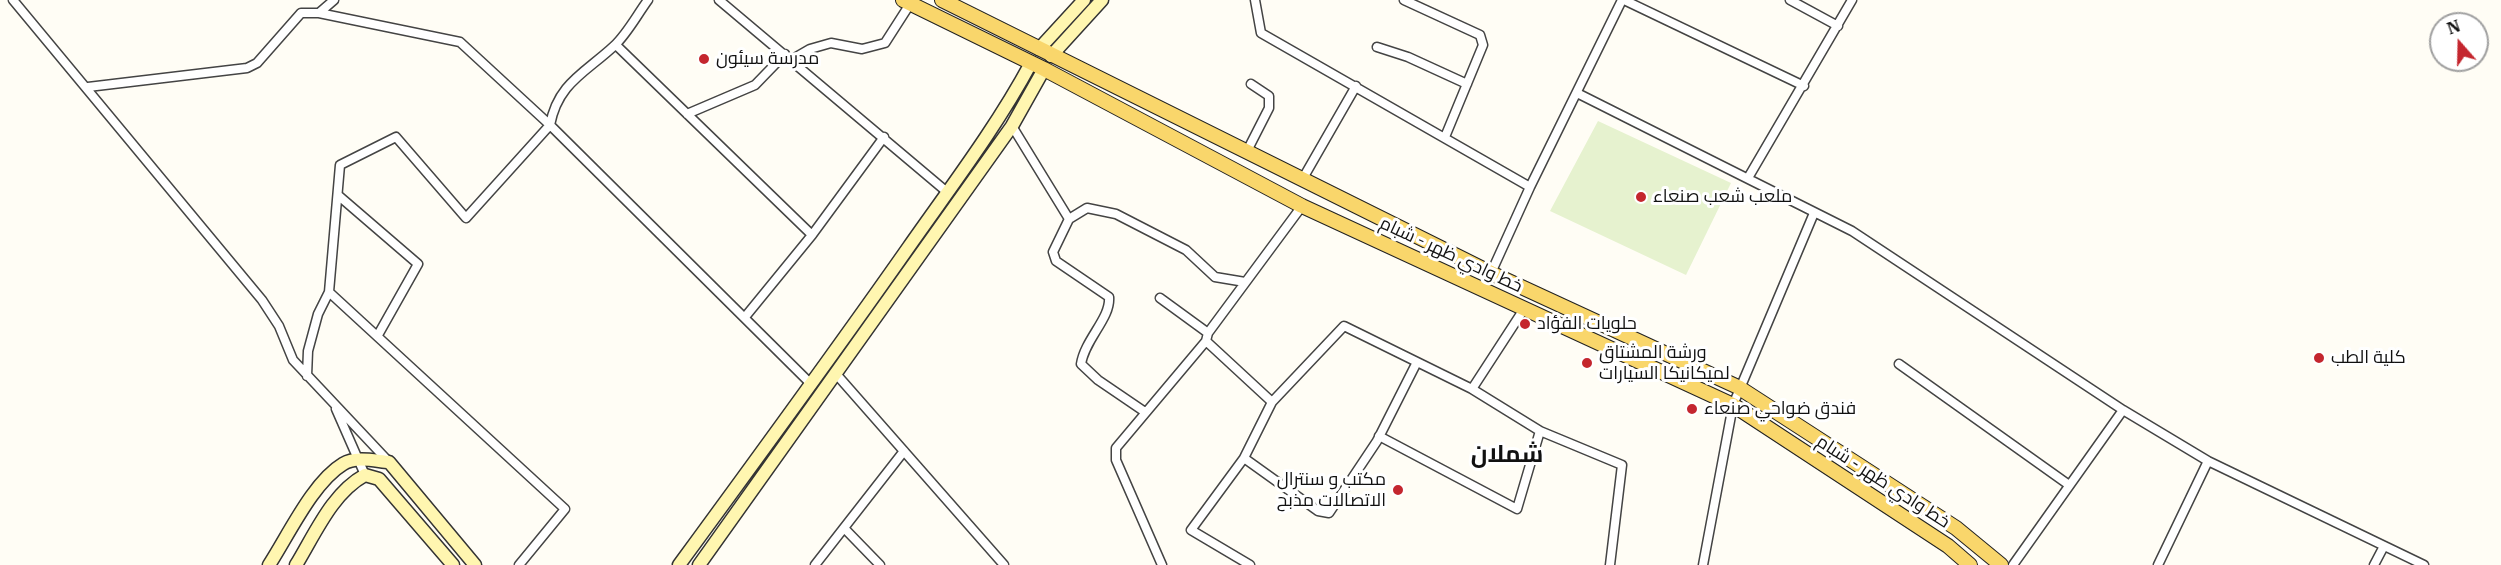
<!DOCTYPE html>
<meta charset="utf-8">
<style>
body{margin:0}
#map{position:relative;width:2501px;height:565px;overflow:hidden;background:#fffdf5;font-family:"IBM Plex Serif",serif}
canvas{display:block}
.north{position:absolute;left:2429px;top:12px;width:60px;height:60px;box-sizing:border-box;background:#fff;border:2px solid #a0a0a0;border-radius:50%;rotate:340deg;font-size:16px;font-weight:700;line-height:24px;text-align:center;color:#111}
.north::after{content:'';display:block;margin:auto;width:21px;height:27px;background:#c4262e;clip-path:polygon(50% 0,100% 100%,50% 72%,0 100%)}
</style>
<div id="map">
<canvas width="2501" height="565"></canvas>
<div class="north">N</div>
</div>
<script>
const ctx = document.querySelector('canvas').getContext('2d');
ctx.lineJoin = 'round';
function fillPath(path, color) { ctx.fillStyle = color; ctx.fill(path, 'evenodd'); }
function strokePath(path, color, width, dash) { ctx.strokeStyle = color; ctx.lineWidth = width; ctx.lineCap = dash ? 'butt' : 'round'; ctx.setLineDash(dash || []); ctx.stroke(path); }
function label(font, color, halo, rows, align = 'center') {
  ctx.font = font + ' "IBM Plex Serif",Cairo,serif'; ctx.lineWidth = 6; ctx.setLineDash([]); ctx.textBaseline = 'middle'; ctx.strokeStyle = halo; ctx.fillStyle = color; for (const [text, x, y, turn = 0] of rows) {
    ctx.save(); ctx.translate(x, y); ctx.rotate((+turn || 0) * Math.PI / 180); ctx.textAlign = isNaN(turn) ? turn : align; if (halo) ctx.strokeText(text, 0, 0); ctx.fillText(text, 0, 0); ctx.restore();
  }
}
const pitch = new Path2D(`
 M1598 121 1731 183 1686 275 1550 211Z`);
const street = new Path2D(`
 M13 0 262 300 279 326 293 360 389 462
 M334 0 319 13 460 42 550 125 812 385
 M719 0 947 192
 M1255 0 1261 33 1530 187
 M1404 0 1480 35 1483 45 1445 137
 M1624 0 1804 86
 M1790 0 1838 26
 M616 45 812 235
 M1377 47 1408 57 1467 84
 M791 60 810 49 831 43 862 49 885 43 910 4
 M88 87 247 68 257 63 301 13H319
 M1577 93 1852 231 2123 410 2208 461 2424 565
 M687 114 755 85 785 54
 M1012 126 1069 219
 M1246 153 1269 108V96L1251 84
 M1748 178 1852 0
 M1302 180 1356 86
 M339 196 418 264 378 335
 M1491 273 1530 187 1622 0
 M329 292 565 509 519 565
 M1160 298 1208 333
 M745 317 812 235 884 137
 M1899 364 2069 485
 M837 375 1004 565
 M307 376 308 351 318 314 329 292 340 165 396 137 466 218 550 125C558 83 585 73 614 46 627 34 637 15 648 0
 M1272 402 1344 326 1472 389 1524 309
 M336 409 365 475
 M1145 412 1098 380 1081 364C1085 339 1111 318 1109 297L1056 261 1053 252 1069 219 1087 208 1116 214 1186 250 1215 277 1245 282
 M1540 431 1622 465 1610 565
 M1379 436 1517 509 1540 431 1472 389
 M1244 458 1318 511 1329 513 1377 441 1417 362
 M844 528 880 565
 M815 565 904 451
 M1162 565 1116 460V448L1206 341
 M1250 565 1191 530 1244 458 1272 402 1206 341 1208 333 1302 206
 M1703 565 1733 405 1814 213
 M2013 565 2123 410
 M2158 565 2208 461
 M2374 565 2384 546`);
const secondary = new Path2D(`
 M1039 49 1084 0
 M1051 56 1102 0
 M269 565C288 536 313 482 343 464 356 456 375 461 389 462L475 565
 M296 565C315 534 332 493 365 475L379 479 453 565
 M679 565C756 460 833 355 908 248 950 188 996 128 1031 63
 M699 565 1012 126 1044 69`);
const primary = new Path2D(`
 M903 0 1044 69 1302 206 1733 405 1948 546 1970 565
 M942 0 1491 273 1738 387 1956 528 2001 565`);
const markers = [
 [704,59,6,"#c4262e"],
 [1641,197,6,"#c4262e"],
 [1525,324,6,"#c4262e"],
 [2319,358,6,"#c4262e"],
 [1587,363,6,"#c4262e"],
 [1692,409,6,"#c4262e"],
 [1398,490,6,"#c4262e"]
];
const poiNames = [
 ["مدرسة سيئون",716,59],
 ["ملعب شعب صنعاء",1653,197],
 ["حلويات الفؤاد",1537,324],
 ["ورشة المشتاق",1599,353],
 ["لميكانيكا السيارات",1599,374],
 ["كلية الطب",2331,358],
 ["فندق ضواحي صنعاء",1704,409],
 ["مكتب و سنترال",1386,480,"right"],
 ["الاتصالات مذبح",1386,501,"right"]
];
const streetNames = [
 ["خط وادي ظهر - شبام",1451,255,25],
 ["خط وادي ظهر - شبام",1883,482,33]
];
const districtNames = [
 ["شملان",1507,455]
];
fillPath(pitch, '#e6f2cf');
strokePath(street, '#444', 11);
strokePath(secondary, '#333', 15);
strokePath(primary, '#222', 16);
strokePath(street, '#fff', 8);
strokePath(secondary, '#fff6b0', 12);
strokePath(primary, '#f9d66b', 14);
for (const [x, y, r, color] of markers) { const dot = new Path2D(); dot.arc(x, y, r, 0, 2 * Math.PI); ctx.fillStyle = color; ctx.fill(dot); strokePath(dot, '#fff', 2); }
label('18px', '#111', '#fff', poiNames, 'left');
label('18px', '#111', '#fff', streetNames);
label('bold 24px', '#111', '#fff', districtNames);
</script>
